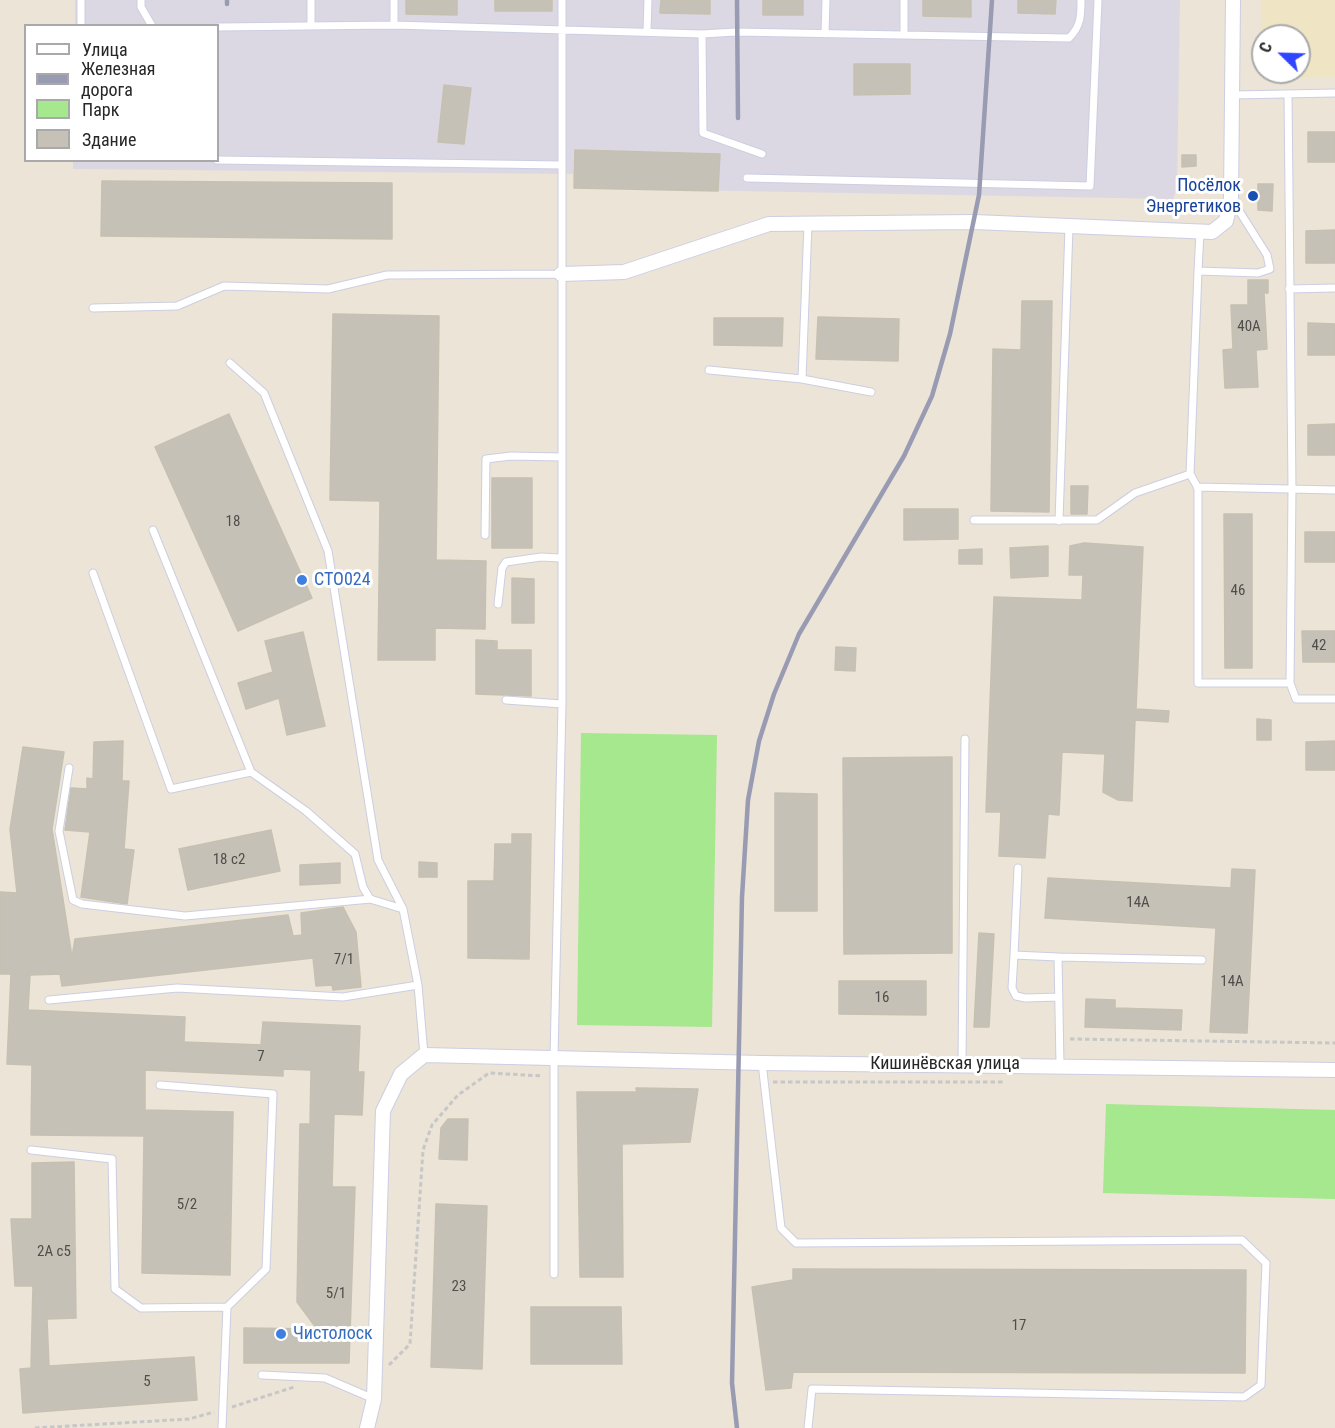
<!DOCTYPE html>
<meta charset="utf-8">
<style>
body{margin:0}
#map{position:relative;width:1335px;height:1428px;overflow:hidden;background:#ebe4d7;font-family:"Roboto Condensed",sans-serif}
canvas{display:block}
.legend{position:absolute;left:24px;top:24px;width:195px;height:138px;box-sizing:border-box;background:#fff;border:2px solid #a9a9a9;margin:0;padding:8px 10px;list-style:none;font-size:18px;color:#272727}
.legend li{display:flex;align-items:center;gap:12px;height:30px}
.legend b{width:30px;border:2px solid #a9a9a9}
.north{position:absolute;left:1251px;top:24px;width:60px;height:60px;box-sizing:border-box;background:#fff;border:2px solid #a9a9a9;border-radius:50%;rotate:293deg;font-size:16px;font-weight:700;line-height:24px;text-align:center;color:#272727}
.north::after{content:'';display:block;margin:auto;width:21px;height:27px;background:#3045ff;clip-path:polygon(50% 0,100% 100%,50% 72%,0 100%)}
</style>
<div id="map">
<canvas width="1335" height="1428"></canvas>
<ul class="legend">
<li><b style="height:8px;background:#fff"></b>Улица</li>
<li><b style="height:8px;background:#999bb3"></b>Железная дорога</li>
<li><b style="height:16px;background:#a5e88d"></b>Парк</li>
<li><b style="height:16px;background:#c6c1b7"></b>Здание</li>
</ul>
<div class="north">С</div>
</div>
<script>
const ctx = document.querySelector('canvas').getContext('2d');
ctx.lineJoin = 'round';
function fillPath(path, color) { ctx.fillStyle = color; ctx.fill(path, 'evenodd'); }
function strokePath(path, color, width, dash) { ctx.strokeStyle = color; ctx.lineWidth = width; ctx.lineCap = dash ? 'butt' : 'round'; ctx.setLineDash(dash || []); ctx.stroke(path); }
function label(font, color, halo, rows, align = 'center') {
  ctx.font = font + ' "Roboto Condensed",sans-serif'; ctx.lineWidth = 6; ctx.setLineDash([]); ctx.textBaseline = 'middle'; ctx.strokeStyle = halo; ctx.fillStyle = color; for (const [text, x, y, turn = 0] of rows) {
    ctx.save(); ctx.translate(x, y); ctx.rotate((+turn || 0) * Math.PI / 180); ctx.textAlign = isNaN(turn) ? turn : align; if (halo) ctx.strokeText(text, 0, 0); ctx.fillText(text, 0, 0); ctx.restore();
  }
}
const industrial = new Path2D(`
 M75 0H1180L1177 188 1173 199 574 188 573 174 73 169V161L218 160V26L75 25Z`);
const education = new Path2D(`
 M1261 0H1335V77H1261ZM1263 36H1299V72H1263Z`);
const green = new Path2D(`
 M581 733 717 735 712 1027 577 1025Z
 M1106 1104 1335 1110V1199L1103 1193Z`);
const building = new Path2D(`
 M406 0H457V15L406 14Z
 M495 0H552V11H495Z
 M661 0H710V14L660 13Z
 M763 0H803V15H763Z
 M923 0H971V17L923 16Z
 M1018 0H1056L1055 14 1018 13Z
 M854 64H910V94L854 95Z
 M444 85 471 88 464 144 438 142Z
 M1308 132H1335V162H1308Z
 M575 150 720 154 718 191 574 188Z
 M1182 155H1196V166L1182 167Z
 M102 181 392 183V239L101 236Z
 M1258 184H1273L1272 211 1258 210Z
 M1335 230V263H1306V231Z
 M1248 280H1268V293H1264L1267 349 1256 350 1258 387 1225 388 1223 350 1233 349 1231 305H1248Z
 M1022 301H1052L1049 512 991 511 993 349 1021 350Z
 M333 314 439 316 436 560 486 561 485 629 435 628V660H378L380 501 330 500Z
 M818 317 899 319 898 361 816 359Z
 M714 318H783L782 346 714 345Z
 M1308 323 1335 324V355H1308Z
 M229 414 312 598 238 631 155 447Z
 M1335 424V455H1308V425Z
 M492 478H532V548H492Z
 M1071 486H1088L1087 514H1071Z
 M904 509H958V539L904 540Z
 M1224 514H1252V668H1225Z
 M1305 532H1335V562H1305Z
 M1084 543 1143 547 1136 709 1169 711 1168 722 1135 720 1132 801 1118 800 1103 792 1105 754 1062 752 1059 815 1048 814 1045 858 999 856 1001 812H986L994 597 1082 600 1083 575H1069L1070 546Z
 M1048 546V576L1011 578 1010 548Z
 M982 549V564H959V550Z
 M512 578 534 579V623H512Z
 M1302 631H1335V662H1303Z
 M303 632 325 726 287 735 279 698 246 709 238 683 273 672 265 641Z
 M476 640 497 641V650H531V696L476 694Z
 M836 647 856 648 855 671 835 670Z
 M1257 719 1271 720V740H1257Z
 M123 741 122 781H129L124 849 134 850 127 904 81 897 90 832 65 830 71 788 87 789V778L93 779 94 742Z
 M1335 741V770H1306V742Z
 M23 747 64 752 52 829 72 957 75 939 288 915 293 936 302 935 301 913 343 907 356 932 361 987 333 990 332 985 316 986 313 958 62 986 60 974 30 975 28 1010 185 1017 184 1042 261 1045 263 1022 360 1026 358 1072H364L362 1115 334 1114 332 1187H355L349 1363H244V1328L317 1329 297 1302 300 1124H310L311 1070 283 1069V1076L145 1070V1110L233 1112 230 1275 142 1273 144 1136 31 1135 32 1065 7 1064 11 974H0V892L17 893 10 829Z
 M952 757V953L844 954 843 758Z
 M775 793 817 794V911H775Z
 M271 830 280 871 188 890 179 849Z
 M512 834H531L529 959 468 958V881H494L495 844H512Z
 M419 862 437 863V877H419Z
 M340 863V883L300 885V865Z
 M1232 869 1255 870 1247 1033 1210 1032 1216 928 1045 918 1048 878 1231 888Z
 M979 933 994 934 989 1027H974Z
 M839 981H926V1015L839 1014Z
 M1086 999 1115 1000V1008L1182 1010 1181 1030 1085 1027Z
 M636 1088 698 1089 690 1142 622 1144 623 1277H580L577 1092H637Z
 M448 1119H468L467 1160 439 1159 441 1128Z
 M74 1162 76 1318 47 1319 49 1366 194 1357 197 1400 23 1413 20 1369 31 1368 33 1286H15L11 1219H32V1163Z
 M436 1204 487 1206 482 1369 431 1367Z
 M793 1269 1246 1270 1245 1373 793 1372 791 1388 766 1390 752 1287 793 1280Z
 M531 1307H621L622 1364H531Z`);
const path = new Path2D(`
 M1070 1039 1335 1043
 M773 1082H1003
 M389 1365 410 1344 423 1150 432 1125 458 1095 489 1073 543 1076
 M232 1407 294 1387
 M35 1428 189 1419 214 1412`);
const lane = new Path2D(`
 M141 0V7L152 26
 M311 25V0
 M394 25V0
 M81 26V0
 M218 27 394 25 702 34 736 32 1069 38C1081 26 1081 16 1081 0
 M647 31 648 0
 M702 34 703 133 762 154
 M825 34 826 0
 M904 35V0
 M1288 94 1292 489 1290 683 1296 699H1335
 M1233 95 1335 93
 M217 160 562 165
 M747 178 1090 186 1098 0
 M808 224 802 379 871 392
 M1200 233 1198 271 1258 273 1270 269 1267 255 1231 198
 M1198 271 1190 474 1198 488V683H1290
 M1289 289 1335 288
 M93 308 177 306 224 286 328 289 387 275 561 274
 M230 363 264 393 328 551 378 860 403 909 418 985 424 1055
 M709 370 802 379
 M1197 487 1335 490
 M974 520H1097L1135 493 1190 474 1192 477
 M1059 521 1069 227
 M153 530 251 772 306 811 355 854 363 887 370 899 403 909
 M485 535 486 459 511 456 562 457
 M93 573 171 789 251 772
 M498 604 502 568 506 562 541 557 560 558
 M506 700 562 704
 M69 768 59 831 73 900 82 904 185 916 371 899
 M1018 868 1014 955 1058 957
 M1014 955 1012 988 1016 996 1025 998 1059 997
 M49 1000 177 988 343 997 418 985
 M762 1063 781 1228 796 1243 1242 1240 1266 1263 1261 1385 1244 1397 812 1389 808 1428
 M962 1064 965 739
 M1060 1065 1058 957 1202 960
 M160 1085 273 1094 266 1269 227 1307
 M31 1150 112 1159 115 1289 141 1308 227 1307 222 1428
 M554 1274V1057L562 704V0
 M262 1375 325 1378 374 1399`);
const street = new Path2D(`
 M561 274 624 272 769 224 974 222 1212 232 1226 221 1231 198 1233 0
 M367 1428 374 1399 383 1111 401 1074 424 1055 762 1063 1335 1070`);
const rail = new Path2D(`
 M737 0 738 118
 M227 4V0
 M737 1428 732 1383 742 897 748 800 759 741 774 694 799 634 904 456 932 396 950 334 979 195 992 0`);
const markers = [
 [1253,196,6,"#1a4fb4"],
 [302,580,6,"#3f7fe0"],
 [281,1334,6,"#3f7fe0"]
];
const numberNames = [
 ["40А",1249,327],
 ["18",233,522],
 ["46",1238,591],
 ["42",1319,646],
 ["18 с2",229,860],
 ["14А",1138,903],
 ["7/1",344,960],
 ["14А",1232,982],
 ["16",882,998],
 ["7",261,1057],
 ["5/2",187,1205],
 ["2А с5",54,1252],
 ["23",459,1287],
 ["5/1",336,1294],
 ["17",1019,1326],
 ["5",147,1382]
];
const transitNames = [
 ["Посёлок",1241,186],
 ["Энергетиков",1241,207]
];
const shopNames = [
 ["СТО024",314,580],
 ["Чистолоск",293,1334]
];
const streetNames = [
 ["Кишинёвская улица",945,1064]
];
fillPath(industrial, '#dcd8e3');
fillPath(education, '#efe5c4');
fillPath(green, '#a5e88d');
fillPath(building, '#c6c1b7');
strokePath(building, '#c6c0b1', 1.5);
strokePath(lane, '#cccee2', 9);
strokePath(street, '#cccee2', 16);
strokePath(path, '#c7c7c7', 3, [4.5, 3]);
strokePath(lane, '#fff', 7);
strokePath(street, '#fff', 14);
strokePath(rail, '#999bb3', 4.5);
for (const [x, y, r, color] of markers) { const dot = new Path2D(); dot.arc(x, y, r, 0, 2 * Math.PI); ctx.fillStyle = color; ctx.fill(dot); strokePath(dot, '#fff', 2); }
label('15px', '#4f4e4b', null, numberNames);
label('18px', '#164399', '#fff', transitNames, 'right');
label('18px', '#366cbe', '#fff', shopNames, 'left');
label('18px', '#272727', '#fff', streetNames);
</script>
